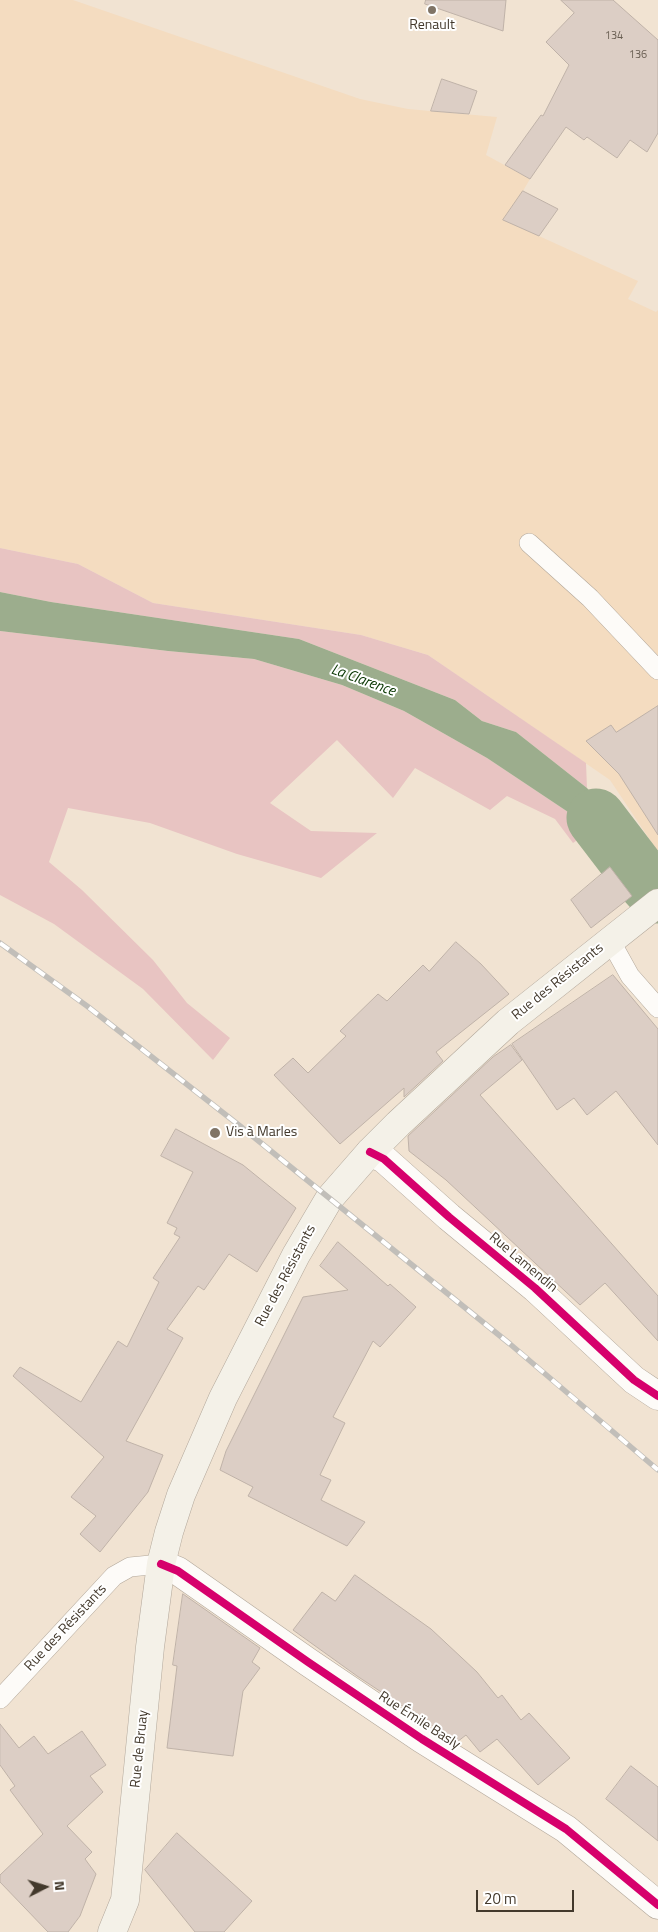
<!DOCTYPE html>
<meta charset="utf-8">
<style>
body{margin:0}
#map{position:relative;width:658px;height:1932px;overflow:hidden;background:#f1e3d2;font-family:"Titillium Web",sans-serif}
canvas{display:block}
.north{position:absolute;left:20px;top:1862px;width:50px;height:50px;-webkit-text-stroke:4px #fff;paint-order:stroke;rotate:85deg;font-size:14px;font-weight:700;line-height:20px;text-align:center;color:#43392c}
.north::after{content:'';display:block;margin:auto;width:18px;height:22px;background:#43392c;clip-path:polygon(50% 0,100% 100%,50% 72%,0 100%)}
.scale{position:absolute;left:476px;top:1890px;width:98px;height:22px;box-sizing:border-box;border:2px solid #43392c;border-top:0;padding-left:6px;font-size:15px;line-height:18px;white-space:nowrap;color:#43392c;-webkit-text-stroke:4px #fff;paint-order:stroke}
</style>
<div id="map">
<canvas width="658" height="1932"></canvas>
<div class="north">N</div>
<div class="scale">20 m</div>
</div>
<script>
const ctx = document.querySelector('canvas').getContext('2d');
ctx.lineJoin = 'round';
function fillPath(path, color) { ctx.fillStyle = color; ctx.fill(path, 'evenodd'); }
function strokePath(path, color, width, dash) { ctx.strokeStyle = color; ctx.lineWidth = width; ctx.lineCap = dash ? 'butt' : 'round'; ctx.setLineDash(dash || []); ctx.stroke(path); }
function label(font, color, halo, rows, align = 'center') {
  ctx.font = font + ' "Titillium Web",sans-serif'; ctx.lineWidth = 4; ctx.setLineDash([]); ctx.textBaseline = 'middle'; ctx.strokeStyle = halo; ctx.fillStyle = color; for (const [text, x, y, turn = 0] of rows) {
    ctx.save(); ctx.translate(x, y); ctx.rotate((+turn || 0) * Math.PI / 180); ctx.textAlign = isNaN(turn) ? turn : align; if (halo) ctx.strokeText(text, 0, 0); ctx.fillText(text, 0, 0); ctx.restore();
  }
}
const built = new Path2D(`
 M0 0H73L360 99 408 109 497 117 486 155 530 179 523 191 558 209 539 236 638 281 628 299 656 312 658 310V852L610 780 428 655 361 635 153 603 78 564 0 548Z`);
const forest = new Path2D(`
 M0 548 78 564 153 603 361 635 428 655 586 763 587 788 516 732 482 721 455 700 299 639 51 602 0 592Z
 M0 631 168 651 254 659 342 685 404 711 487 758 571 814 589 832 573 843 555 819 507 796 490 810 415 768 393 798 337 740 270 803 311 831 377 833 321 878 237 854 150 823 68 808 49 862 82 890 153 960 187 1003 230 1038 213 1060 143 989 54 924 0 895Z`);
const water = new Path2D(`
 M0 592 51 602 299 639 455 700 482 721 516 732 587 788 609 813 654 876 632 896 610 867 599 846 589 832 571 814 487 758 404 711 342 685 254 659 168 651 0 631Z`);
const river = new Path2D(`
 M596 818 635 869 658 894`);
const building = new Path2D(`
 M426 0H506L503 31 425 4Z
 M561 0H613L658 40V133L647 152 630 140 617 158 587 137 584 140 566 127 530 179 505 165 541 115 543 116 569 65 546 42 574 13Z
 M442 79 477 91 469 114 431 111Z
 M523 191 558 209 539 236 503 220Z
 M658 706V835L619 774 586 741 611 725 616 732Z
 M610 867 632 896 591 928 571 900Z
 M456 942 481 964 509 994 436 1052 443 1061 404 1097V1088L340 1144 274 1075 293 1058 308 1073 346 1036 340 1031 378 994 387 1001 423 965 429 971Z
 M613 975 658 1029V1145L616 1091 587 1115 574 1098 557 1110 512 1044Z
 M511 1045 522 1060 480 1095 658 1296V1341L605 1283 580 1305 446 1180 409 1151 408 1136 493 1057Z
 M176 1129 243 1165 296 1208 257 1272 229 1254 204 1290 198 1286 167 1329 183 1338 126 1441 163 1455 148 1492 100 1552 80 1534 96 1516 71 1497 104 1457 13 1376 20 1367 81 1402 118 1341 127 1347 159 1282 153 1278 180 1237 174 1234 177 1228 167 1223 193 1172 161 1156Z
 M338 1242 388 1286 390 1284 416 1307 380 1347 373 1341 333 1417 345 1423 320 1475 331 1480 321 1500 365 1522 347 1546 248 1496 253 1487 220 1470 226 1451 303 1297 348 1290 320 1266Z
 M355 1575 431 1629 477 1672 498 1698 502 1695 521 1720 529 1713 570 1758 538 1785 497 1739 480 1752 466 1735 457 1742 357 1676 293 1630 322 1592 335 1601Z
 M183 1594 260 1648 252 1662 260 1668 243 1691 233 1756 167 1748 177 1666 173 1665Z
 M0 1724 19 1748 34 1736 48 1754 82 1731 106 1765 90 1776 103 1792 67 1826 92 1852 85 1859 96 1874 80 1916 68 1932H48L0 1882V1875L43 1834 10 1790 15 1786 0 1765Z
 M631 1766 658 1787V1841L606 1799Z
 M177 1833 252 1901 224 1932H195L145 1870Z`);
const service = new Path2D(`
 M529 543 590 598 658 670
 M610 940 630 976 658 1008
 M0 1699 114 1576 130 1567 161 1564`);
const minor = new Path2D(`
 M370 1152 384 1159 449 1217 535 1288 634 1380 658 1396
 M161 1564 178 1571 308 1662 422 1739 566 1829 658 1905`);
const secondary = new Path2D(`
 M112 1932 125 1900 150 1647 161 1564 169 1532 181 1495 223 1398 296 1255 329 1199 370 1152 398 1124 508 1022 658 903`);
const rail = new Path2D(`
 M0 943 87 1006 240 1126 510 1344 658 1470`);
const cycleway = new Path2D(`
 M370 1152 384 1159 449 1217 535 1288 634 1380 658 1396
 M161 1564 178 1571 308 1662 422 1739 566 1829 658 1905`);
const markers = [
 [432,10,5,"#807466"],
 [215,1133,6,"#807466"]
];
const numberNames = [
 ["134",614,36],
 ["136",638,55]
];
const poiNames = [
 ["Renault",432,26],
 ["Vis à Marles",226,1133,"left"]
];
const streetNames = [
 ["Rue des Résistants",558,982,-39],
 ["Rue Lamendin",523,1263,40],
 ["Rue des Résistants",286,1276,-62],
 ["Rue des Résistants",66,1628,-47],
 ["Rue Émile Basly",419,1721,33],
 ["Rue de Bruay",140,1749,-84]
];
const waterNames = [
 ["La Clarence",363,681,20]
];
fillPath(built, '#f4dcc0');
fillPath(forest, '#e8c4c2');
fillPath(water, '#9cad8d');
strokePath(river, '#9cad8d', 59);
fillPath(building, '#dccec5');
strokePath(building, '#bfb2a8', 1);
strokePath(service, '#b2a79a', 20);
strokePath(minor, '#b2a79a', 29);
strokePath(secondary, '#b2a79a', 29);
strokePath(service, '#fdfbf8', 19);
strokePath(minor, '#fdfbf8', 28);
strokePath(secondary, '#f4f1e8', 28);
strokePath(rail, '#c1beb9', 5.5);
strokePath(rail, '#fff', 4, [11]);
strokePath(cycleway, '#d6006c', 8);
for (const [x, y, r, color] of markers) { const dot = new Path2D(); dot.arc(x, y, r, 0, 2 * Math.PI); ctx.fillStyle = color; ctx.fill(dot); strokePath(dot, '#fff', 2); }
label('11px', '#6a5f53', null, numberNames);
label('14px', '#43392c', '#fff', poiNames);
label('14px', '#43392c', '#fff', streetNames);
label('italic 15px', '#083600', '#fff', waterNames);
</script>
